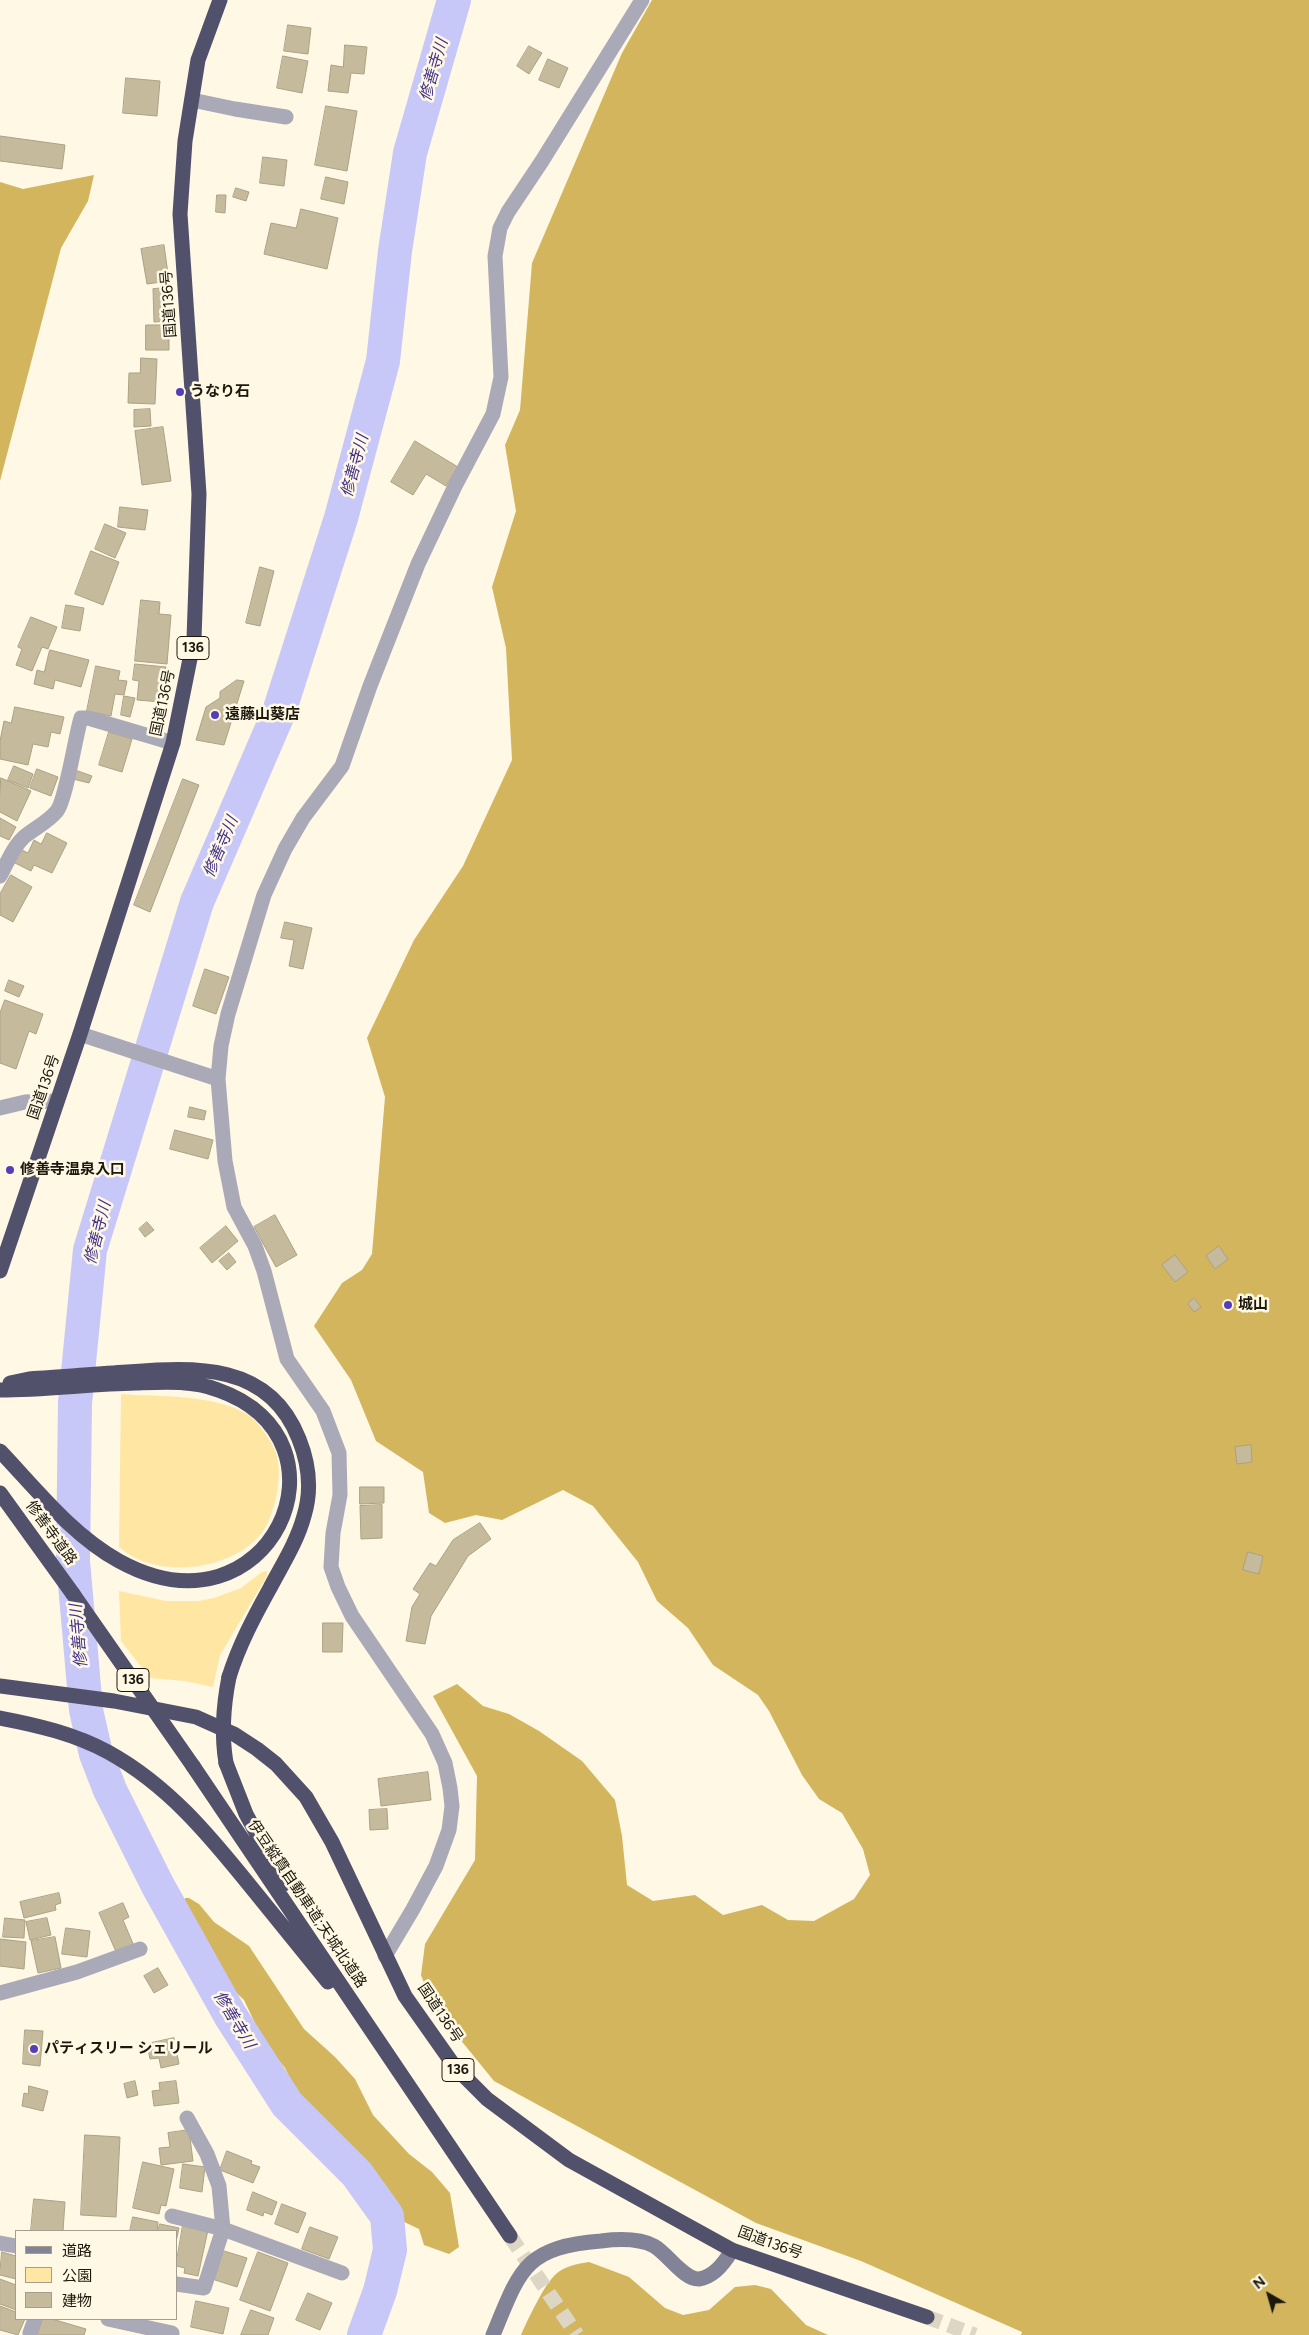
<!DOCTYPE html>
<meta charset="utf-8">
<style>
body{margin:0}
#map{position:relative;width:1309px;height:2335px;overflow:hidden;background:#fff8e5;font-family:Figtree,"Noto Sans JP",sans-serif}
canvas{display:block}
.legend{position:absolute;left:15px;top:2230px;width:162px;height:90px;box-sizing:border-box;background:#fff8e5;border:1px solid #a49e8e;margin:0;padding:6px 9px;list-style:none;font-size:15px;color:#1c180c}
.legend li{display:flex;align-items:center;gap:10px;height:25px}
.legend b{width:25px;border:1px solid #a49e8e}
.north{position:absolute;left:1244px;top:2270px;width:50px;height:50px;-webkit-text-stroke:4px #fff8e5;paint-order:stroke;rotate:322deg;font-size:14px;font-weight:700;line-height:20px;text-align:center;color:#1c180c}
.north::after{content:'';display:block;margin:auto;width:18px;height:22px;background:#1c180c;clip-path:polygon(50% 0,100% 100%,50% 72%,0 100%)}
</style>
<div id="map">
<canvas width="1309" height="2335"></canvas>
<ul class="legend">
<li><b style="height:6px;background:#838397"></b>道路</li>
<li><b style="height:14px;background:#ffe6a2"></b>公園</li>
<li><b style="height:14px;background:#c5ba9c"></b>建物</li>
</ul>
<div class="north">N</div>
</div>
<script>
const ctx = document.querySelector('canvas').getContext('2d');
ctx.lineJoin = 'round';
function fillPath(path, color) { ctx.fillStyle = color; ctx.fill(path, 'evenodd'); }
function strokePath(path, color, width, dash) { ctx.strokeStyle = color; ctx.lineWidth = width; ctx.lineCap = dash ? 'butt' : 'round'; ctx.setLineDash(dash || []); ctx.stroke(path); }
function label(font, color, halo, rows, align = 'center') {
  ctx.font = font + ' Figtree,"Noto Sans JP",sans-serif'; ctx.lineWidth = 5; ctx.setLineDash([]); ctx.textBaseline = 'middle'; ctx.strokeStyle = halo; ctx.fillStyle = color; for (const [text, x, y, turn = 0] of rows) {
    ctx.save(); ctx.translate(x, y); ctx.rotate((+turn || 0) * Math.PI / 180); ctx.textAlign = isNaN(turn) ? turn : align; if (halo) ctx.strokeText(text, 0, 0); ctx.fillText(text, 0, 0); ctx.restore();
  }
}
const green = new Path2D(`
 M121 1394C158 1397 211 1394 245 1413 256 1419 265 1433 272 1444 280 1459 280 1475 277 1492 275 1504 271 1517 265 1528 238 1571 156 1581 119 1547Z
 M267 1571V1576L220 1655 213 1687 185 1681 150 1678 121 1641 119 1591 166 1601H199L214 1598 241 1588 262 1572Z`);
const forest = new Path2D(`
 M652 0H1309V2335H1021L1022 2332 861 2261 756 2223 494 2081 433 2006 421 1975 425 1944 475 1860 477 1776 433 1696 457 1684 483 1706 509 1714 539 1731 582 1761 615 1800 622 1836 627 1885 653 1901 695 1895 723 1915 762 1905 788 1920 814 1921 854 1899 870 1875 863 1849 842 1813 819 1799 802 1775 769 1711 758 1695 713 1665 688 1628 657 1601 638 1562 593 1506 563 1490 502 1520 476 1515 445 1523 429 1513 423 1472 376 1441 351 1380 314 1326 342 1283 362 1270 372 1254 385 1097 367 1038 414 940 463 866 512 760 506 648 492 587 516 511 505 445 520 410 532 263 622 53Z
 M94 175 88 201 61 248 0 481V182L23 189Z
 M185 1898H189L199 1904 214 1922 249 1946 304 2029 335 2057 355 2079 373 2115 409 2154 432 2172 450 2193 459 2247 449 2254 424 2245 419 2229 400 2220 393 2205 353 2155 305 2110 285 2068 264 2042 244 2000 226 1983 210 1962 197 1922 183 1906Z
 M589 2262 629 2277 665 2308 683 2315 709 2310 735 2287 755 2285 771 2289 806 2325 828 2335H521C527 2321 545 2283 556 2274 565 2266 577 2264 589 2262Z`);
const river = new Path2D(`
 M364 2335 380 2291 390 2250 387 2216 357 2174 287 2104 230 2015 158 1886 110 1790 96 1754 86 1710 73 1561 75 1403 90 1250 197 902 279 712 341 518 383 361 395 251 410 153 454 0`);
const building = new Path2D(`
 M288 25 311 28 308 54 284 51Z
 M345 45 367 47 364 74 351 73 348 93 328 91 331 65 343 67Z
 M529 46 542 53 529 74 517 66Z
 M283 56 308 61 302 93 277 88Z
 M548 59 568 68 559 88 539 80Z
 M126 78 160 81 157 116 123 113Z
 M326 106 357 111 347 171 315 165Z
 M0 136 65 145 62 169 0 161Z
 M263 157 287 160 284 186 260 183Z
 M326 177 348 182 344 204 321 199Z
 M236 188 249 192 246 201 233 197Z
 M217 195H226L225 213 216 212Z
 M301 209 338 218 327 269 264 254 271 223 296 228Z
 M164 245 169 281 147 284 141 249Z
 M169 288 170 321 154 322 153 289Z
 M146 325H169V350H146Z
 M141 358 157 359 155 404 128 403 129 373H140Z
 M150 409 151 426 134 427V410Z
 M163 427 171 481 142 485 135 431Z
 M415 441 458 467 446 486 426 474 413 495 391 482Z
 M120 507 148 510 145 530 118 527Z
 M105 524 126 533 115 558 95 549Z
 M91 551 119 562 103 605 75 594Z
 M260 567 274 571 260 626 246 623Z
 M141 600 160 602 159 614 171 615 167 664 135 661Z
 M66 605 84 608 80 631 62 628Z
 M31 617 57 627 48 649 42 647 32 671 16 665 22 649 18 647Z
 M50 650 89 660 81 687 55 680 53 689 34 684 37 670 44 672Z
 M135 664 166 667 161 702 137 700 139 681 133 680Z
 M96 666 120 671 118 680 127 681 124 695 115 694 111 716 87 711Z
 M237 680 244 681 224 745 196 740 206 707 220 698V692Z
 M124 696 135 698 130 717 121 715Z
 M15 707 64 717 60 734 51 732 48 747 33 744 28 765 0 759V741L4 721 11 723Z
 M109 732 132 739 122 772 99 765Z
 M14 766 33 774 28 788 8 780Z
 M37 769 58 777 51 796 30 788Z
 M75 770 92 776 89 783 73 779Z
 M1 778 31 791 17 821 0 812Z
 M183 779 199 785 150 912 134 905Z
 M0 818 16 827 9 840 0 836Z
 M47 833 67 843 52 873 34 865 31 871 11 861 18 848 28 853 34 840 41 844Z
 M11 875 32 887 13 922 0 915V894Z
 M285 922 312 928 303 969 289 966 294 940 281 938Z
 M205 969 229 977 216 1014 193 1006Z
 M9 980 24 986 19 997 5 991Z
 M5 1000 43 1014 36 1034 29 1031 16 1069 0 1063V1013Z
 M190 1107 206 1111 204 1120 188 1117Z
 M175 1130 213 1140 208 1159 170 1149Z
 M275 1215 297 1255 276 1267 254 1227Z
 M147 1222 154 1230 145 1237 139 1229Z
 M226 1226 238 1241 212 1263 200 1248Z
 M1219 1246 1228 1259 1215 1269 1206 1256Z
 M229 1253 236 1262 227 1270 219 1261Z
 M1175 1255 1188 1272 1175 1282 1162 1265Z
 M1194 1298 1201 1307 1194 1312 1188 1304Z
 M1251 1445 1252 1462 1237 1464 1235 1447Z
 M360 1487H384V1503L360 1504Z
 M382 1505V1538L361 1539 360 1506Z
 M480 1523 491 1539 468 1556 431 1616 425 1644 406 1641 412 1607 420 1594 413 1589 430 1563 436 1566 453 1540Z
 M1248 1552 1263 1556 1259 1574 1243 1570Z
 M323 1623H343L342 1652H323Z
 M428 1772 431 1800 381 1806 378 1779Z
 M387 1809 388 1829 370 1830 369 1810Z
 M59 1893 61 1903 55 1905 56 1910 24 1918 20 1902Z
 M123 1903 129 1917 123 1920 134 1946 117 1954 99 1913Z
 M5 1918 25 1920 24 1938 3 1937Z
 M47 1918 51 1935 30 1940 26 1922Z
 M66 1928 90 1931 87 1957 62 1954Z
 M55 1937 61 1968 38 1973 31 1941Z
 M0 1939 26 1942 24 1969 0 1966Z
 M158 1968 168 1985 154 1993 144 1976Z
 M25 2030 43 2031 40 2066 23 2064Z
 M174 2038 179 2064 161 2068 159 2058 150 2059 147 2044Z
 M135 2081 138 2095 127 2098 124 2084Z
 M176 2081 179 2103 154 2106 152 2091 160 2090 159 2083Z
 M29 2086 48 2091 43 2111 22 2106 24 2093 28 2094Z
 M189 2130 193 2161 161 2165 159 2148 170 2147 168 2133Z
 M85 2135 120 2137 116 2217 81 2215Z
 M227 2151 252 2161 251 2164 260 2167 253 2183 220 2170Z
 M143 2162 174 2169 166 2206 161 2205 159 2214 133 2208Z
 M183 2164 205 2167 202 2192 180 2188Z
 M253 2192 277 2202 272 2215 264 2212 263 2216 247 2210Z
 M34 2199 65 2202 63 2231H31Z
 M282 2204 306 2213 298 2233 275 2224Z
 M133 2217 158 2222 157 2231H130Z
 M160 2224 179 2228 176 2242V2231H158Z
 M183 2225 208 2230 198 2276 184 2273 185 2268 176 2266Z
 M310 2227 338 2237 329 2259 302 2249Z
 M224 2251 247 2258 237 2287 215 2280Z
 M2 2252 16 2256V2279L0 2275Z
 M258 2252 288 2263 270 2311 240 2300Z
 M0 2279 16 2285V2310L0 2304Z
 M308 2293 332 2303 320 2330 296 2320Z
 M196 2301 229 2308 223 2334 191 2327Z
 M0 2306 16 2312V2319H25L18 2335 0 2330Z
 M251 2310 274 2318 268 2335H241Z
 M43 2319H52L86 2329 84 2335H38Z`);
const highwayTunnel = new Path2D(`
 M510 2236 577 2335
 M927 2317 975 2335`);
const street = new Path2D(`
 M192 100 235 109 286 117
 M0 876C7 863 13 847 24 837 35 828 48 822 57 811 66 799 75 738 81 718H88L173 743
 M80 1034 218 1079
 M0 1108 25 1102 57 1101
 M385 1956 413 1909 436 1866 449 1830 452 1806 450 1788 445 1763 432 1734 352 1616 338 1587 331 1567 333 1533 340 1495 339 1453 323 1411 287 1359 264 1271 255 1246 234 1207 225 1161 218 1079 221 1046 228 1014 264 895 285 849 303 818 342 766 370 686 418 564 455 486 493 414 501 377 495 256 500 228 508 212 542 161 642 0
 M0 1993 77 1972 140 1949
 M172 2216 223 2229 219 2186 207 2154 187 2118
 M0 2243 16 2246
 M176 2284 204 2288 223 2229 342 2273
 M108 2319 172 2333 171 2335
 M30 2333 35 2319`);
const secondary = new Path2D(`
 M493 2335C520 2270 524 2247 601 2241 617 2239 639 2238 654 2246 668 2254 684 2280 699 2279 714 2277 725 2262 732 2250`);
const highway = new Path2D(`
 M0 1271 80 1034 173 743 194 639 199 494 180 214 185 141 198 60 220 0
 M10 1383 29 1379C62 1377 95 1374 127 1372 195 1367 269 1362 299 1439 309 1464 312 1490 304 1516 297 1542 282 1565 270 1588 254 1617 239 1645 229 1677
 M0 1390C45 1390 90 1384 136 1383 163 1382 192 1380 218 1390 361 1440 270 1644 119 1561 72 1535 37 1490 0 1451
 M0 1493 73 1594
 M0 1686 114 1701 196 1717 234 1734 257 1749 276 1764 306 1797 332 1842 405 1996 455 2067 487 2099 569 2160 732 2250 927 2317
 M0 1718C37 1725 75 1734 108 1752 168 1785 209 1835 251 1887 277 1919 303 1951 328 1982
 M226 1763 246 1814 284 1884
 M193 1766 510 2236`);
const highwayBridge = new Path2D(`
 M73 1594 193 1766
 M226 1763C221 1733 223 1707 229 1677`);
const markers = [
 [180,392,5,"#553fb7"],
 [215,715,5,"#553fb7"],
 [10,1170,5,"#553fb7"],
 [1228,1305,5,"#553fb7"],
 [34,2049,5,"#553fb7"]
];
const shields = [
 [193,648,32],
 [133,1680,32],
 [458,2070,32]
];
const shieldNames = [
 ["136",193,648],
 ["136",133,1680],
 ["136",458,2070]
];
const streetNames = [
 ["国道136号",169,304,-94],
 ["国道136号",163,703,-78],
 ["国道136号",44,1087,-71],
 ["修善寺道路",51,1533,54],
 ["伊豆縦貫自動車道;天城北道路",307,1904,56],
 ["国道136号",440,2013,56],
 ["国道136号",770,2243,20]
];
const poiNames = [
 ["うなり石",190,392],
 ["遠藤山葵店",225,715],
 ["修善寺温泉入口",20,1170],
 ["城山",1238,1305],
 ["パティスリー シェリール",44,2049]
];
const waterNames = [
 ["修善寺川",434,70,-74],
 ["修善寺川",355,466,-75],
 ["修善寺川",221,847,-67],
 ["修善寺川",98,1233,-76],
 ["修善寺川",79,1636,-95],
 ["修善寺川",234,2020,59]
];
fillPath(green, '#ffe6a2');
fillPath(forest, '#d2b55d');
strokePath(river, '#c7c7f8', 34);
fillPath(building, '#c5ba9c');
strokePath(building, '#aca183', 1);
strokePath(highwayTunnel, '#ddd6c4', 15, [15, 8]);
strokePath(street, '#a9a9b7', 15);
strokePath(secondary, '#838397', 15);
strokePath(highway, '#52516c', 15);
strokePath(highwayBridge, '#52516c', 15);
for (const [x, y, r, color] of markers) { const dot = new Path2D(); dot.arc(x, y, r, 0, 2 * Math.PI); ctx.fillStyle = color; ctx.fill(dot); strokePath(dot, '#fff8e5', 2); }
for (const [x, y, w] of shields) { const box = new Path2D(); box.roundRect(x - w / 2, y - 11.5, w, 23, 4); ctx.fillStyle = '#fff8e5'; ctx.fill(box); strokePath(box, '#1c180c', 1); }
label('bold 14px', '#1c180c', null, shieldNames);
label('15px', '#1c180c', '#fff8e5', streetNames);
label('bold 15px', '#1c180c', '#fff8e5', poiNames, 'left');
label('italic 16px', '#41318b', '#fff8e5', waterNames);
</script>
